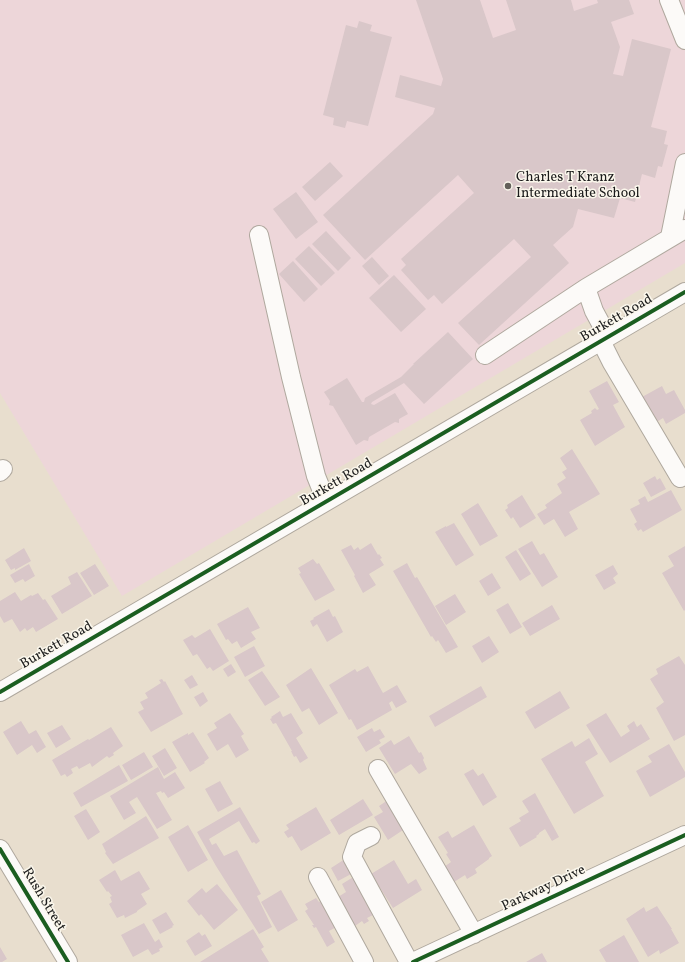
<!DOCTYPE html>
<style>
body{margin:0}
canvas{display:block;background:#e8dece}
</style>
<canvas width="685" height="962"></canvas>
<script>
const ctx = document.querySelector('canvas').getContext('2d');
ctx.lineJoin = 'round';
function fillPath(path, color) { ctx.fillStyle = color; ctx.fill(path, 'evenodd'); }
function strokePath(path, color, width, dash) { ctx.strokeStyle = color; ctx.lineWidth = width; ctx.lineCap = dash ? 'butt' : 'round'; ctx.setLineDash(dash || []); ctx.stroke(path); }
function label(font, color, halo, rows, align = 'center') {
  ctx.font = font + ' Vollkorn,serif'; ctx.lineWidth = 3; ctx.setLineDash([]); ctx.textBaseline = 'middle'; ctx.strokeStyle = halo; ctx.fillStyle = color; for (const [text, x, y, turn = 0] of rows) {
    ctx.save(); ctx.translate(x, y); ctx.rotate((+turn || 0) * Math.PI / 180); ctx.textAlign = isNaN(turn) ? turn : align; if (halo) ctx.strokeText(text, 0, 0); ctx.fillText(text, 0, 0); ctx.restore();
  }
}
const built = new Path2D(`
 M0 0H685V263L122 596 0 393Z`);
const building = new Path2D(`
 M416 0H480L493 38 516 30 506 0H571L574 11 598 3 597 0H629L634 14 611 22 620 47 613 74 623 76 632 39 671 49 651 127 667 131 664 144 668 145 662 167 658 166 655 178 642 174 635 202 620 198 614 218 578 209 573 227 553 245 569 263 479 345 458 323 531 257 514 239 442 304 434 295 428 300 401 270 406 265 401 259 474 193 458 175 365 260 323 215 433 114 435 108 395 97 400 75 441 86 443 79Z
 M359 21 372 25 370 31 392 37 368 126 347 121 345 128 333 125 334 118 323 115 346 25 357 28Z
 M330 162 343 176 315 201 302 187Z
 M296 192 318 222 296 239 273 209Z
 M326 231 351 258 338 271 312 244Z
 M309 246 335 273 321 286 295 259Z
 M372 257 389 276 379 285 362 266Z
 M293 261 318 289 304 302 279 274Z
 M394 275 426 309 401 332 369 298Z
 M448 332 473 359 424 404 404 383 372 402 371 404 374 405 395 393 408 414 399 419V423L395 422 369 437 368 441 364 440 356 445 333 406 329 405 330 401 324 392 347 378 362 402H364L365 398 401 377 414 364H413Z
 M607 381 619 402 613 405 625 427 595 446 580 420 592 413 591 411 595 408 597 410 599 409 589 391Z
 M662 386 666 394 674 390 685 410V413L666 424 663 418 655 423 642 397Z
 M572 449 600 494 569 512 578 529 565 537 554 519 544 525 537 514 547 508 545 505 562 493 557 484 566 478 562 472 567 469 560 458Z
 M655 476 657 480 660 478 666 489 651 497 643 483Z
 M671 490 682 510 643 532 641 529 638 531 634 524 637 522 630 509 640 504 638 500 645 496 648 502Z
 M522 495 536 518 520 528 513 517 511 519 505 510 508 508 507 505Z
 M478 503 498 536 480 546 461 514Z
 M454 523 474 555 456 566 435 532 446 526V527Z
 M532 541 540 555 544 553 558 577 542 587 518 549Z
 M371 543 378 555 379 554 382 558 380 559 384 565 369 574 376 585 363 593 354 576 355 575 341 550 351 545 354 550 358 547 360 550Z
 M685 546V610L684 611 662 573 674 566 668 556Z
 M24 548 31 561 15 570V568L11 570 5 560Z
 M516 550 531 574 520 581 505 557Z
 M313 559 317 564 319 563 335 590 315 601 299 574 301 573 298 568Z
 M407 563 415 578 417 577 458 647 446 653 438 640 436 642 432 636 431 637 393 571Z
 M29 564 35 576 25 582 23 579 15 583 10 575Z
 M95 564 109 586 94 595 80 573Z
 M613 565 618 574 613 578 616 583 604 590 595 575Z
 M77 572 92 596 62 614 51 596 71 584 68 577Z
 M492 573 501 588 488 596 479 581Z
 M15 592 21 601 31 595 32 596 38 593 43 600 45 599 58 619 36 632 33 627 27 631 25 628 20 632 12 619 4 623 0 616V601Z
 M455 594 466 612 446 625 435 606Z
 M508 603 522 627 510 634 496 610Z
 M552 605 560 619 530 636 522 623Z
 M248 607 260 628 251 632 256 639 241 648 237 641 232 644 228 639 226 640 217 624Z
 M329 609 333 617 335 616 343 632 327 642 317 624 313 627 310 621 314 619 313 618Z
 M210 629 229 661 213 671 210 667 207 669 197 654 193 656 183 640 192 635 195 638Z
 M489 636 499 652 482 663 472 646Z
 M254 646 265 666 245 677 234 657Z
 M679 656 685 665V735L674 741 656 708 664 702 650 679 658 674 656 669Z
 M231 664 236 672 228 677 223 669Z
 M368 666 383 693 397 685 407 702 396 708 392 701 389 703 392 710 357 730 351 719 349 720 329 685 355 669 357 672Z
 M311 668 338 713 319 725 309 708 302 712 286 685Z
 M262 671 280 697 265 706 248 680Z
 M192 675 198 685 190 689 184 680Z
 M162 679 164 682 165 681 183 714 151 732 138 712 144 709 140 702 148 698 145 693 161 683 159 680Z
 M481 686 487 697 435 727 429 716Z
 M560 691 570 708 535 729 525 712Z
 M203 692 208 701 200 707 194 697Z
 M280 711 283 717 291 713 303 733 296 738 308 758 300 763 296 756 294 757 291 751H292L276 723 273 724 270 719 272 718 271 717Z
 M230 713 244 734 241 736 249 750 236 758 228 744 217 751 207 734 217 728 214 723Z
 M606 713 621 737 630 731 627 726 634 721 637 727 641 724 650 739 610 763 586 725Z
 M21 721 29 734 36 730 46 747 37 753 32 745 17 755 3 732Z
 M62 725 71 739 56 748 47 733Z
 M111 727 123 746 113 753 114 755 109 758 107 756 92 767 90 763 79 769 77 766 71 769 73 773 67 777 65 774 61 776 52 760 88 739 89 740Z
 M372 728 374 732 380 729 385 737 379 740 381 743 366 752 357 737Z
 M193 732 209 758 204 762 205 763 190 772 172 742 188 733V735Z
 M409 736 419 753 421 752 424 758 423 760 427 769 419 774 411 764 395 774 379 748 391 740 394 745Z
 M589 738 598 754 585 762 604 796 574 814 541 759 572 741 575 747Z
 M669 744 685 772V777L650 797 636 771 652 762 648 756Z
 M165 748 177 768 164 776 152 756Z
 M144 752 153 767 131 780 122 765Z
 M119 765 128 781 81 807 73 793Z
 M158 767 164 779 175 772 185 788 168 798 164 792 162 793 161 791 156 793 172 820 157 829 137 797 129 802 136 813 124 820 110 796Z
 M473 769 478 776 483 773 497 797 483 806 464 774Z
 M220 781 233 804 218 812 205 789Z
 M535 793 559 837 552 841 545 829 539 833V834L536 836 537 837 520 847 509 828 521 821 519 818 529 812 522 801Z
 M363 799 373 815 339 835 330 820Z
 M388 800 406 828 388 840 374 817 383 812 379 806Z
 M240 807 260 841 256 844 254 842 252 843 239 821 209 839 212 845 216 843 224 856 237 850 261 894 257 896 272 927 259 934 216 866 197 832Z
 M316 807 331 833 301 851 292 836 288 838 284 832 289 829 286 825Z
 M86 809 100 832 88 840 74 816Z
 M146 816 159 838 113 864 105 853 106 852 102 844Z
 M188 825 208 860 188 872 168 837Z
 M474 825 492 856 489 858V859L475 869 477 873 467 879 465 875 454 882 444 867 451 862 446 854 448 853 438 837 448 831 452 838Z
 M345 859 353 873 338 881 331 868Z
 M394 860 408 884 416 879 422 890 393 908 371 874Z
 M115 870 121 881 139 871 150 889 141 894 147 904 137 911V912L125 918 124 915 117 918 109 904 112 902 110 897 112 896 108 891 107 892 99 880Z
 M355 876 377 913 367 918 369 921 364 924 362 921 355 926 338 897 346 892 342 884Z
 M217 884 238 910 214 930 201 914 199 916 187 901 202 888 206 893Z
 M281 890 298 920 278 932 261 902Z
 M316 898 319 902 325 898 340 925 329 931 335 942 327 947 316 927 314 928 312 925H314L305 911 308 909 305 904Z
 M657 906 672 929H671L679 943 660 954 659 950 648 957 626 919 644 907 646 912Z
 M166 912 174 925 172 926 173 927 160 934 152 920Z
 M144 923 155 942 159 939 163 947 159 949 160 951 152 955 148 949 133 957 121 935Z
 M253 929 264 947 261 949 269 962H200Z
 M199 932 202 936 205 934 212 946 195 956 186 941Z
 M624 935 639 962H606L599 950Z
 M0 947 7 959 2 962H0Z
 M542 953 547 962H526Z`);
const minor = new Path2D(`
 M669 0 685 40
 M259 235 291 377 316 476 326 501
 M670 237 685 163
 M608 337 594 311 586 288 685 229
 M601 341 612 363 680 478
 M485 355 586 288
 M0 472 3 469
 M0 692 685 292
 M378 769 474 934
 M371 836 357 843 352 857 409 962
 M0 849 68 962
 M318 877 364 962
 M413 962 685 835`);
const cycleway = new Path2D(`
 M0 692 685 292
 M0 849 68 962
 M413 962 685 835`);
const markers = [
 [508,186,4,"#63605a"]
];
const poiNames = [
 ["Charles T Kranz",516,178],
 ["Intermediate School",516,194]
];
const streetNames = [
 ["Burkett Road",617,319,-30],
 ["Burkett Road",337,483,-30],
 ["Burkett Road",57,646,-30],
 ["Parkway Drive",544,889,-25],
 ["Rush Street",43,900,59]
];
fillPath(built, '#edd6d9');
fillPath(building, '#d9c7c9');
strokePath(minor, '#afa89e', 20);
strokePath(minor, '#fcfaf8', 18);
strokePath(cycleway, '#1b5e20', 4);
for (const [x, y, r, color] of markers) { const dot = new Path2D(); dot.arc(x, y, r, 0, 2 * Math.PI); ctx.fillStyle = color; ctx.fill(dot); strokePath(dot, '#fbf7ec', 1.5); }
label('14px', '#1c1c1c', '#fbf7ec', poiNames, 'left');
label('14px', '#1c1c1c', '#fbf7ec', streetNames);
</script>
